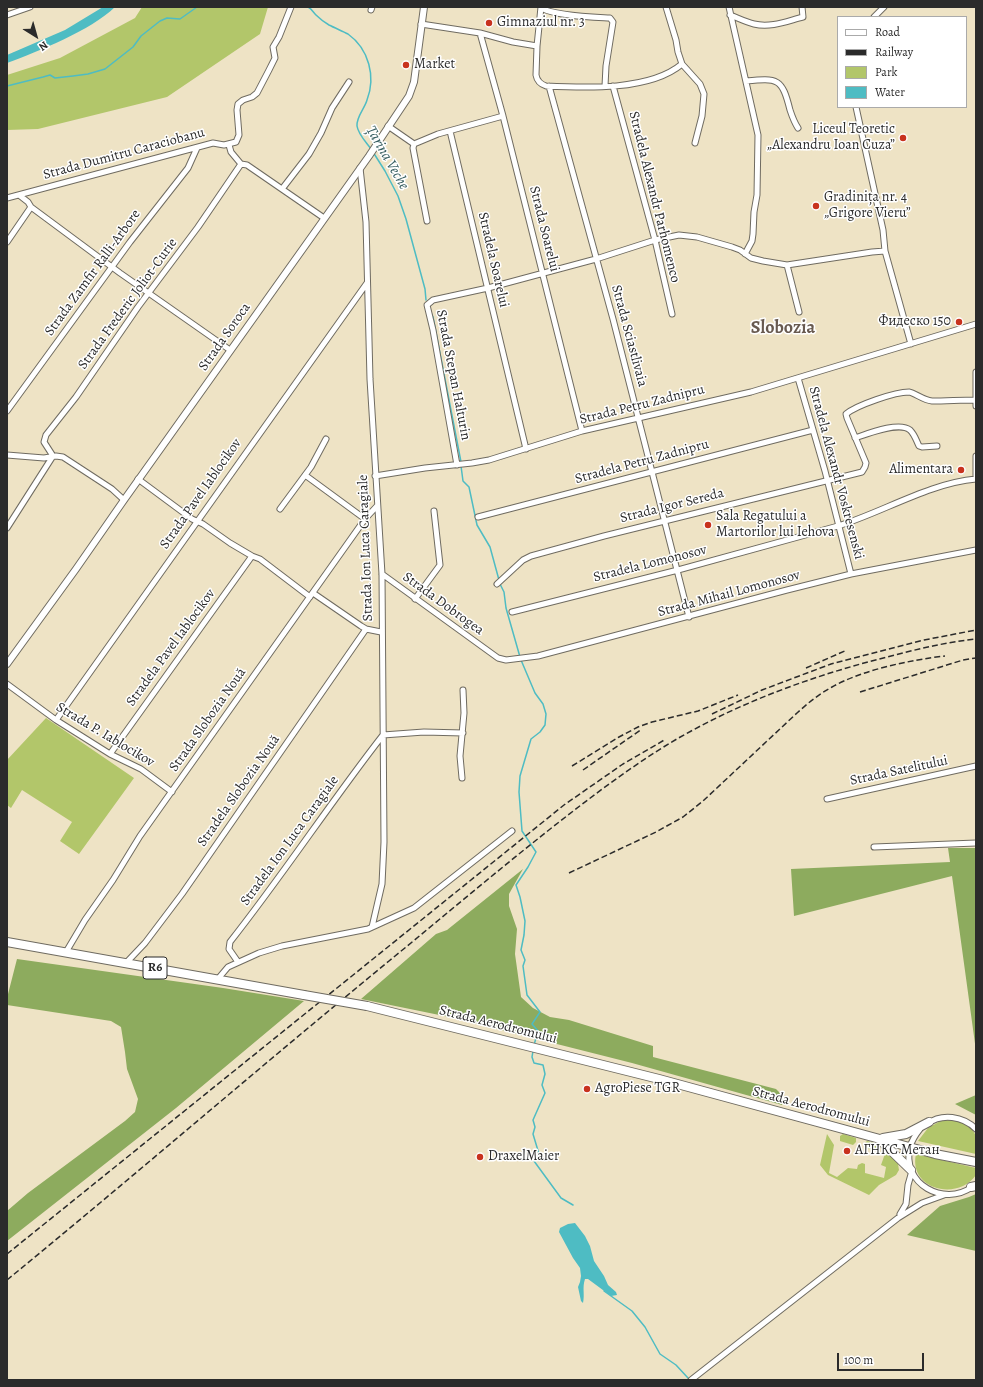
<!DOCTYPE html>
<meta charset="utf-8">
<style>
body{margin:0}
#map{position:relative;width:983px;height:1387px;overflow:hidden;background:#eee3c5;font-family:Alegreya,serif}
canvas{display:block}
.frame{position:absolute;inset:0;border:8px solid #2b2b2b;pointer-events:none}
.legend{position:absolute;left:837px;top:16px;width:130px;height:92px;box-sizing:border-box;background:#fff;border:1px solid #aaa;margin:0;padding:5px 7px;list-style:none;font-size:12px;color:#2b2b2b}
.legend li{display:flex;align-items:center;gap:8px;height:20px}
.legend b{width:20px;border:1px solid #aaa}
.north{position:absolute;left:16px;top:16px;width:40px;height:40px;-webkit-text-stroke:3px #fff;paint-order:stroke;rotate:143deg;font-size:11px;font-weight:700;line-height:16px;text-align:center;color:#2b2b2b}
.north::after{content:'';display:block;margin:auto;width:14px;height:18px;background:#2b2b2b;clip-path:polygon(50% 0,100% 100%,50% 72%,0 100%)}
.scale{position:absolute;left:837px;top:1353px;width:87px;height:18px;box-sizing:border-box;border:2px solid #2b2b2b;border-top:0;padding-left:5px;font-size:12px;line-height:14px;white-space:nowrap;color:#2b2b2b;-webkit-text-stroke:3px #fff;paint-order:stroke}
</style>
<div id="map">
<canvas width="983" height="1387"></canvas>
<div class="frame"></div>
<ul class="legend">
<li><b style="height:5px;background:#fff"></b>Road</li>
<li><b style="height:5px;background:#2b2b2b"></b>Railway</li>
<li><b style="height:11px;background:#b2c66a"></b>Park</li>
<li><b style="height:11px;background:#4ebcc3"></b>Water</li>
</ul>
<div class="north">N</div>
<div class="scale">100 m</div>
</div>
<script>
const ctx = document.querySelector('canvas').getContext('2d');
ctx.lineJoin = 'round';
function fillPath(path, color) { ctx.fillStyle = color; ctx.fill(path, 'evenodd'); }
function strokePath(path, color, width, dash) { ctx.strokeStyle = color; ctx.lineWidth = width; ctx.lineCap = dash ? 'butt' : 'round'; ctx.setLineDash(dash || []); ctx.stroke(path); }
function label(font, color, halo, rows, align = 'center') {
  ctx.font = font + ' Alegreya,serif'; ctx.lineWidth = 3; ctx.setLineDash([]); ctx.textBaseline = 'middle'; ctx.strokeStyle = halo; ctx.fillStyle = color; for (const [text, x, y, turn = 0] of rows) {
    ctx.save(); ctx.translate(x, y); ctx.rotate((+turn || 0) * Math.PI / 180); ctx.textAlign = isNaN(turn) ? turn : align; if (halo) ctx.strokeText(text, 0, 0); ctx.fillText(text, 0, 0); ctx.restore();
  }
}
const green = new Path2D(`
 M142 7H268L260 34 167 97 38 129 7 130V75L60 58 135 18Z
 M46 718 134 778 79 854 60 841 72 822 22 790 11 808 7 805V760Z
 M944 1119C956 1119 973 1124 976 1137 977 1143 976 1149 976 1154L918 1141 928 1128Z
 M827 1134 834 1145 829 1173 837 1177 848 1168 857 1169 858 1165 862 1163 865 1164V1173L884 1178 886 1167 881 1165 886 1151 898 1164 899 1170 896 1175 879 1185 869 1195 828 1175 820 1165Z
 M843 1134 856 1138V1142L853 1145 840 1141V1136Z
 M867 1141 876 1143 878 1148 875 1150 866 1148 864 1144Z
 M916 1154 976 1168V1175C957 1202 908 1189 916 1154Z`);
const forest = new Path2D(`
 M948 848H976V1051L952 876 794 916 791 869 950 862Z
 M523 869 509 894V906L517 929 515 954 521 997 533 1008 550 1017 569 1020 653 1046V1057L776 1089 784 1097 782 1105 632 1063 454 1018 361 999 436 934 447 930Z
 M17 959 223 988 304 1001 176 1108 7 1241V1211L28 1193 125 1121 135 1112 138 1099 127 1069 125 1052 121 1027 111 1021 7 1005V998Z
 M976 1095V1115L955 1104Z
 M976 1194V1251L907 1235 940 1206 969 1197Z`);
const water = new Path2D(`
 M103 7H115C90 31 39 51 7 63V55L65 30Z
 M575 1223 585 1236 590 1246 594 1261 604 1276 608 1285 616 1292 617 1295 611 1296 588 1279H585C582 1288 585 1294 583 1303L581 1301 578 1287 580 1282 581 1276 580 1268 573 1258 559 1232 560 1228 568 1224Z`);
const stream = new Path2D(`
 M308 7C312 9 313 12 316 15 320 19 324 22 329 25 335 28 342 31 348 34 369 49 376 77 367 100 365 108 356 117 357 126 358 134 366 142 371 149
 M7 86 43 77 50 75 55 78 73 76 88 74 105 69 133 47 141 36 160 21 167 18 180 19 197 7
 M373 152 385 171 398 196 406 219 425 289 426 300
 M431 313 433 317 461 462
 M461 466 463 481 469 487 477 525 490 547 499 580
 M500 584 504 592 506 608 520 657
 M521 660 535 693 543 704 546 714 545 725 540 732 531 739 520 776 519 792 522 831 536 852 528 867 516 885 520 897 525 921 524 935 521 950 525 960 523 966 527 995 540 1012 532 1024 538 1031 534 1045
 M533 1051 532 1057 534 1063 543 1065 545 1074 542 1085 545 1093 533 1120 535 1127 533 1134 539 1154 534 1161 561 1198 573 1205
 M604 1291 632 1311 645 1327 660 1354 676 1365 688 1378`);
const minor = new Path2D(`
 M541 7 537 46 536 75C537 81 540 84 546 86 585 88 650 91 682 64
 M666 7 676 40 678 52 682 64 700 84 704 94 702 116 695 143
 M729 7 758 135 757 195 754 212 753 234 752 241 745 254
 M541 8C556 16 592 17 610 18L613 22 606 66 605 86
 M371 10 372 7
 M7 15 30 7
 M730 15C738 18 746 22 754 24 771 28 787 21 803 17L802 7
 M874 17 884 7
 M421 24 480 33 513 42 537 46
 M480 33 503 116 582 431
 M746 81C778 78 782 78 790 110 792 116 794 122 798 128
 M549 86 613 319 689 617
 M613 86 655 240 672 314
 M856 107 883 230 885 251 911 344
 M388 126 414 144
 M450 131 526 449
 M229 145 231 152 241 164 247 165 324 218
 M360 168 366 222 370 379 382 574 384 842 382 884 372 927
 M282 189 309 154 321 133 332 108 349 82
 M19 195 28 202 31 207 120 273 230 350
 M7 198 213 143 224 145 236 142 239 135 237 110 238 104 243 100 252 97 257 93 269 70 275 58 273 47 279 37 291 7
 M427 221 413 148 414 144 438 134 503 116
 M7 242 31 207
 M787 265 799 312
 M976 372V406
 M798 378 825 471 851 574
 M7 411 130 242 188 168 197 148
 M855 438C867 434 899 421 910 430 915 435 916 440 919 446L922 447 937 446
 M7 455 44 458 56 456 63 457 112 489 124 500
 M976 456V476
 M457 465 433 330 427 305 433 300 488 288 596 259 655 240 679 235 697 237 732 247 740 250 751 258 763 261 787 265 872 252 885 251
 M305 475 365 519
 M375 476 425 468 472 463 489 460 582 431 751 392 976 324
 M138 479 192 519 203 524 230 543 252 556 260 559 310 597
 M280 509 311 467 326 439
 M478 517 813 430
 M7 528 53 456 44 442 46 435 76 397 138 307 198 227 241 164
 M382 574 498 658 506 660 538 656 787 590 851 574 976 550
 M497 584 523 560 531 556 604 536 862 472 865 467 866 463 847 418 846 414C857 405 895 392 909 392 915 393 923 400 932 401 946 401 961 400 975 400
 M313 593 361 626 366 629 381 632
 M415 599 440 565 434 511
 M512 612 678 570 838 526C883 512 930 483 976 479
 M7 684 56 720 110 754 141 769 172 792
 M56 720 367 283
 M110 754 252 556
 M462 778 460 756 464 713 463 690
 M827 799 976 766
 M874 847 976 843
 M66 952 85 920 113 880 140 836 365 519 377 506
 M238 962 229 949 230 942C283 875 330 803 383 735L424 732 463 733
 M126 963 145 943 182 894 366 629
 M217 980 228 967 259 953 282 946 368 929 414 908 512 831
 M927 1124C942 1113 963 1116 976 1129
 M920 1129C916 1134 912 1140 910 1147 901 1184 944 1207 972 1187
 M900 1214 906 1204 908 1185 912 1171
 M691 1380 898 1218 922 1203 944 1195`);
const tertiary = new Path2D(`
 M7 664 76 569 124 500 369 156 409 96 414 82 424 7`);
const trunk = new Path2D(`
 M7 942 304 995
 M367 1006 659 1079 935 1154 976 1162
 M883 1138 906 1134 929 1122
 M881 1141 911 1170
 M971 1187 976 1186`);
const rail = new Path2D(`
 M806 668 847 650
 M860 692 963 660 976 658
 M712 714 762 690 831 664 924 640 976 630
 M572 766 619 737 638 727 652 722 698 711 738 695
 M583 770 642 729
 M569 873 656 832 683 817 703 801 797 713C808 703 819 694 832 687 862 670 910 660 945 656
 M7 1254 564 805 623 764 666 739
 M7 1280C135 1175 261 1066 389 961 444 916 498 870 554 826 591 797 629 768 670 743 739 702 817 674 895 655 922 648 948 642 976 639`);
const trunkBridge = new Path2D(`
 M304 995 367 1006`);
const markers = [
 [489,23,4,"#c8321e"],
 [406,65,4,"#c8321e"],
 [903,138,4,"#c8321e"],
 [816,206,4,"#c8321e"],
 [959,322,4,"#c8321e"],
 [961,470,4,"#c8321e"],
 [708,525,4,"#c8321e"],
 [587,1089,4,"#c8321e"],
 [847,1151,4,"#c8321e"],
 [480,1157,4,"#c8321e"]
];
const shields = [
 [155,968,24]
];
const shieldNames = [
 ["R6",155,968]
];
const poiNames = [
 ["Gimnaziul nr. 3",497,23],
 ["Market",414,65],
 ["Liceul Teoretic",895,130,"right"],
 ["„Alexandru Ioan Cuza”",895,146,"right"],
 ["Gradinița nr. 4",824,198],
 ["„Grigore Vieru”",824,214],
 ["Фидеско 150",951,322,"right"],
 ["Alimentara",953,470,"right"],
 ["Sala Regatului a",716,517],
 ["Martorilor lui Iehova",716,533],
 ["AgroPiese TGR",595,1089],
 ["АГНКС Метан",855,1151],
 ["DraxelMaier",488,1157]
];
const streetNames = [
 ["Strada Dumitru Caraciobanu",124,154,-15],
 ["Stradela Alexandr Parhomenco",654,197,76],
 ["Strada Soarelui",544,229,76],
 ["Stradela Soarelui",493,260,77],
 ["Strada Zamfir Ralli-Arbore",93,273,-54],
 ["Strada Frederic Joliot-Curie",128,304,-54],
 ["Strada Sciastlivaia",629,336,75],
 ["Strada Soroca",225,337,-55],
 ["Strada Stepan Halturin",453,375,79],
 ["Strada Petru Zadnipru",642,405,-14],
 ["Stradela Petru Zadnipru",642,462,-15],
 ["Stradela Alexandr Voskresenski",836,473,75],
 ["Strada Pavel Iablocikov",201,494,-55],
 ["Strada Igor Sereda",672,506,-14],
 ["Strada Ion Luca Caragiale",366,548,-92],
 ["Stradela Lomonosov",650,564,-14],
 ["Strada Mihail Lomonosov",729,594,-15],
 ["Strada Dobrogea",443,604,36],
 ["Stradela Pavel Iablocikov",171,648,-54],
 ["Strada Slobozia Nouă",208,720,-55],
 ["Strada P. Iablocikov",105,735,31],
 ["Strada Satelitului",899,771,-12],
 ["Stradela Slobozia Nouă",239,791,-55],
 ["Stradela Ion Luca Caragiale",290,841,-54],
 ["Strada Aerodromului",498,1025,14],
 ["Strada Aerodromului",811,1107,15]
];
const waterNames = [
 ["Țarina Veche",387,158,60]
];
const districtNames = [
 ["Slobozia",783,329]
];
fillPath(green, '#b2c66a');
fillPath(forest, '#8dab5e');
fillPath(water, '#4ebcc3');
strokePath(stream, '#4ebcc3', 1.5);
strokePath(minor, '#6f6b61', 7);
strokePath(tertiary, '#6f6b61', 8);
strokePath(trunk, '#6f6b61', 10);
strokePath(minor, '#fff', 5);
strokePath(tertiary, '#fff', 6);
strokePath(trunk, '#fff', 8);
strokePath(rail, '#2b2b2b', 1.5, [6, 3]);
strokePath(trunkBridge, '#6f6b61', 10, []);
strokePath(trunkBridge, '#fff', 8);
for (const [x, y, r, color] of markers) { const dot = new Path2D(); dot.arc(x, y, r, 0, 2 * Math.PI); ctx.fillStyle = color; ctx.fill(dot); strokePath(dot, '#fff', 1.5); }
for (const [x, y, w] of shields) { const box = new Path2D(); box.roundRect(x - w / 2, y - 11, w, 22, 3); ctx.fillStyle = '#fff'; ctx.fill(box); strokePath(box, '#2b2b2b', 1); }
label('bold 13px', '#2b2b2b', null, shieldNames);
label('14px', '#2b2b2b', '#fff', poiNames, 'left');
label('14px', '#2b2b2b', '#fff', streetNames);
label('italic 15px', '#375e60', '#fff', waterNames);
label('bold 18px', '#685a50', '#fff', districtNames);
</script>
